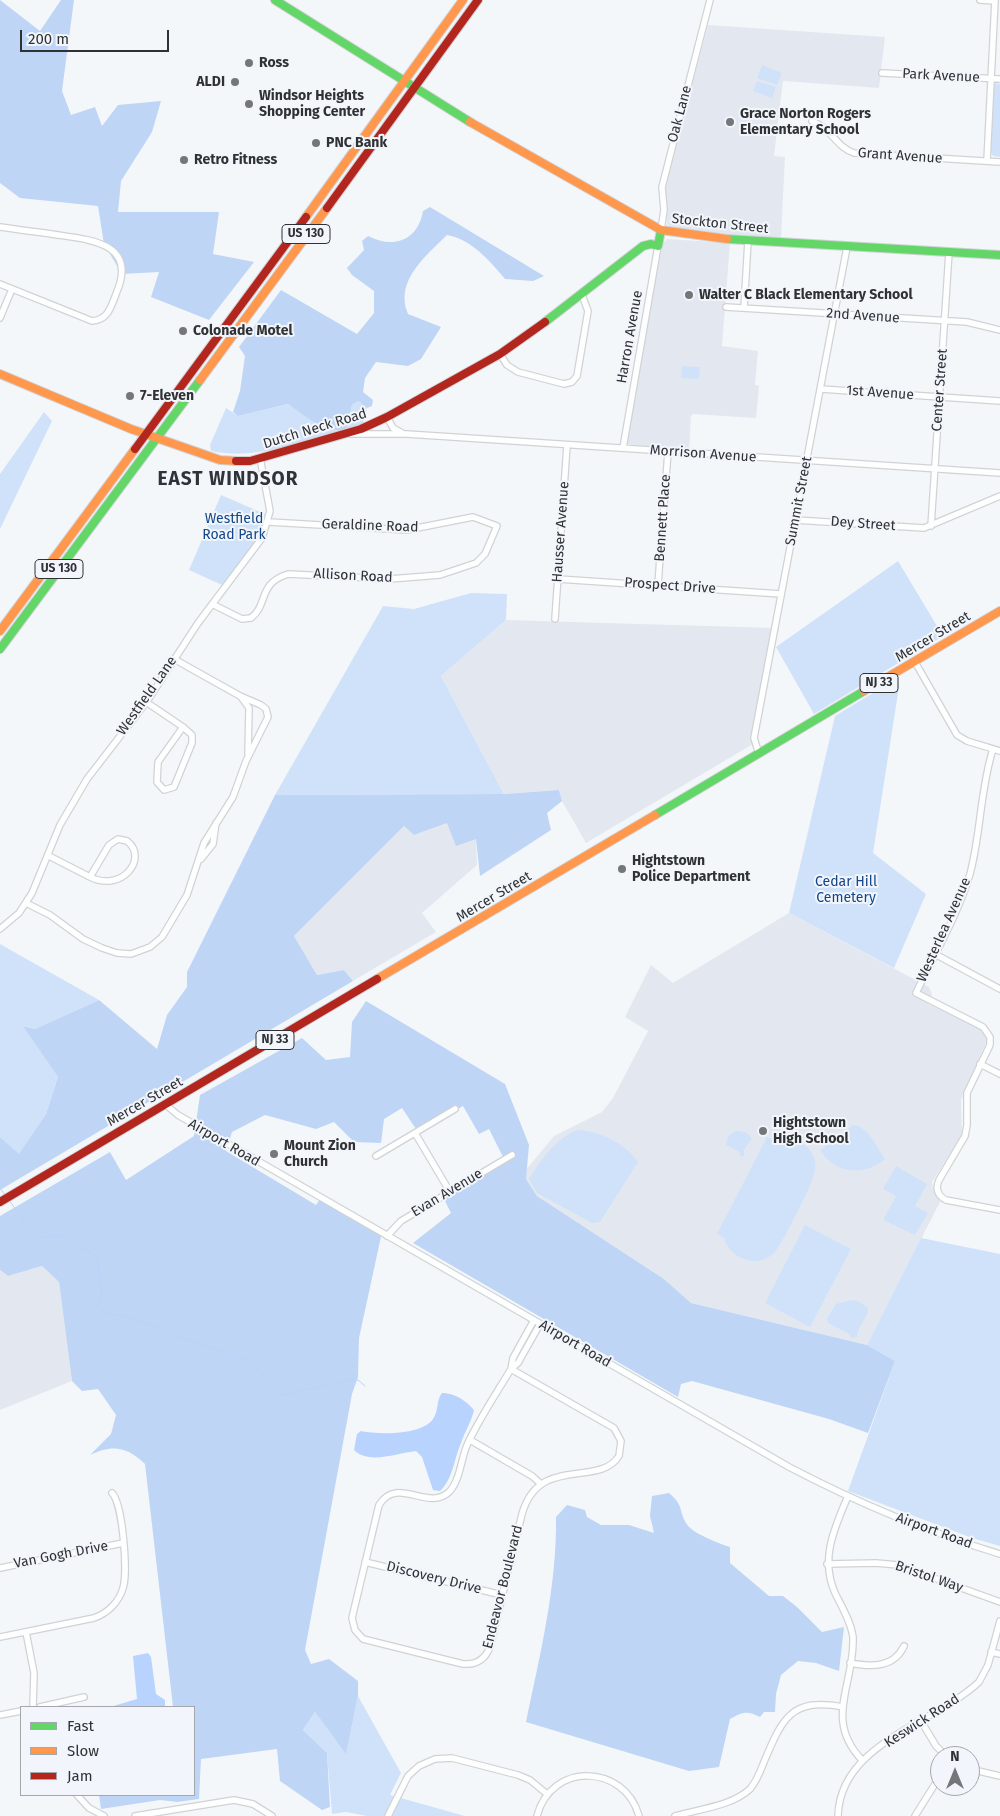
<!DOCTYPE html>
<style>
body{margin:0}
#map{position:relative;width:1000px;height:1816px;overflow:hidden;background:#f4f7fa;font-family:"Fira Sans",sans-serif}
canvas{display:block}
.legend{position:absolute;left:20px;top:1706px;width:175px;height:90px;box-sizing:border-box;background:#f2f6fc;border:1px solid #a4a7ac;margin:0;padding:6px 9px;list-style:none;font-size:15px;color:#2f3133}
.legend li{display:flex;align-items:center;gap:10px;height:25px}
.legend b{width:25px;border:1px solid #a4a7ac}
.north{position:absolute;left:930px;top:1746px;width:50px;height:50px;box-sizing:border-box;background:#f2f6fc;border:1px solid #a4a7ac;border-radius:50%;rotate:0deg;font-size:14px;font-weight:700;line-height:20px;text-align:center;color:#2f3133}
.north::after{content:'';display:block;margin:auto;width:18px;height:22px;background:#747679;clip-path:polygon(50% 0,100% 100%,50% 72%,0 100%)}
.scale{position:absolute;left:20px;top:30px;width:149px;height:22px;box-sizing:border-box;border:2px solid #2f3133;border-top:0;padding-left:6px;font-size:15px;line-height:18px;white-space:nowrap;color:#2f3133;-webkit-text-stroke:4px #f2f6fc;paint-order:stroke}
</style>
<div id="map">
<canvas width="1000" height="1816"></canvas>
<ul class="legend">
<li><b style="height:6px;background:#63d668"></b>Fast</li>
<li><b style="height:6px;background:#ff974d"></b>Slow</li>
<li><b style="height:6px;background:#b3261e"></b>Jam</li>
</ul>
<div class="north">N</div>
<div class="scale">200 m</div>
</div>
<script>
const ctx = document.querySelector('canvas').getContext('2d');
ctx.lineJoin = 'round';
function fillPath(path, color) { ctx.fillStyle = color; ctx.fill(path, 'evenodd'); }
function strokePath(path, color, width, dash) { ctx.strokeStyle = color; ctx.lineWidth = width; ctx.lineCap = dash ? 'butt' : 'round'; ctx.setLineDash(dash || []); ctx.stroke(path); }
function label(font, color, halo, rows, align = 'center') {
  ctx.font = font + ' "Fira Sans",sans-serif'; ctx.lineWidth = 4; ctx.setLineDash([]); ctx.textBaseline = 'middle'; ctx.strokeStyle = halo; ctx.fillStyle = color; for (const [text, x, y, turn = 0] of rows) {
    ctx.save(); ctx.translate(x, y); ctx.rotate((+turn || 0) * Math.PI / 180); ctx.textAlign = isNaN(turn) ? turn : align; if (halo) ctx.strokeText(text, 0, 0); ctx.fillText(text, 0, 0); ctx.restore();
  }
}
const built = new Path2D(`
 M708 25 885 37 879 88 783 81 774 156 785 157 781 239 696 233 667 225 665 189Z
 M667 239 730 243 722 346 758 351 755 385 759 386 756 418 693 414 691 416 689 451 627 444 662 244Z
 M506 620 775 628 753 744 586 843 562 801 559 790 504 794 441 676Z
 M447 823 476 839 477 865 422 913 436 932 353 981 344 970 317 975 294 936 404 826 414 835Z
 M789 913 929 987 932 995 928 1004 977 1027 985 1033 988 1038 961 1100 962 1135 932 1182 933 1190 940 1202 867 1345 691 1303 664 1279 537 1196 526 1179 525 1171 554 1136 602 1112 613 1098 648 1031 625 1017 651 965 673 983Z
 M42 1266 59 1282 72 1381 0 1410V1270L8 1276Z`);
const green = new Path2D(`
 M762 65 782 73 777 85 757 78Z
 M757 81 776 87 772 98 753 91Z
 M996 83 1000 84V157L993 156 990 150 994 85Z
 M682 366 700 367 699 379 681 378Z
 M358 401 367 408 363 424 346 430 352 405Z
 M288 404 318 424 338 432C296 444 255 460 211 451L210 445 226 408 238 416Z
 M44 412 52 421 0 529V474Z
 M221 495 265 514C261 542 239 563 222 585L189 570Z
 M898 561 943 636 814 714 776 647Z
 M471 593 507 594 506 620 441 676 504 794 275 795 383 606 414 609Z
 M896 679 899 687 873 853 926 894 894 968 789 913 835 716Z
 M0 944 99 1000 35 1029 24 1026 58 1077 46 1114 19 1155 0 1137Z
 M853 1125C867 1125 878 1149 885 1159 864 1177 835 1174 820 1150Z
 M577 1130C599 1131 625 1143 638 1162L600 1222 592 1223 537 1193 529 1179C541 1160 555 1139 577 1130Z
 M736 1131 745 1132 752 1138 744 1150V1156L741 1157 739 1152 726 1145 728 1136Z
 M767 1137C781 1144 795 1132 809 1149 814 1155 816 1163 815 1170 815 1180 782 1244 775 1252 758 1270 730 1259 724 1238L717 1234Z
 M896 1166 927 1184 915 1206 928 1213 915 1235 885 1221 884 1218 896 1196 883 1189Z
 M805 1225 851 1249 810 1327 765 1303Z
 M921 1238 1000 1254V1546L972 1538 848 1491 895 1361 867 1345Z
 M851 1300 858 1301 868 1308C868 1319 857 1326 857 1337L852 1338 849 1334 828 1323 827 1318 836 1304Z
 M358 1696 401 1773 390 1795 465 1816H367L346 1812 332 1814 327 1753 303 1730 315 1712 346 1753Z`);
const forest = new Path2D(`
 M0 0 40 31 61 0H74L62 91 71 115 95 107 102 126 118 105 161 101 152 132 121 181 118 212H219L213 254 254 262 209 320 151 297 159 272 122 274 104 244 98 206 20 198 0 183Z
 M430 207 544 276 533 281 505 279C490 261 471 239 447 235 426 256 394 281 408 314L441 327 421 359 408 366 376 362 365 378 363 392 373 400 372 406 367 408 358 401 352 405 346 430C327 435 304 415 288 404L238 416 233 412 240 391 245 356 239 347 281 290 357 334 374 313V291L352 275 347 268 364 250 362 241 368 236C393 249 418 241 423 211Z
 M559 790 562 801 547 813 551 830 480 876 476 839 456 846 447 823 414 835 404 826 294 936 317 975 344 970 353 981 0 1190V1137L19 1154 46 1114 58 1077 23 1026 35 1029 99 1000 157 1049 167 1015 187 987V972L275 795 504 794Z
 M366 1001 505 1084 529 1145 526 1179 537 1196 664 1279 691 1303 867 1345 895 1361 868 1433 829 1419 692 1381 681 1384 678 1397 413 1243 451 1213 443 1197 504 1159 489 1129 479 1134 463 1106 418 1132 402 1108 384 1119 381 1143 354 1142 334 1122 316 1129 265 1115 232 1132 226 1151 316 1205 320 1199 382 1232 359 1338 358 1377 352 1394 305 1650 311 1664 329 1659 358 1681V1696L346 1754 315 1712 303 1730 327 1753 330 1807 322 1810 280 1781 277 1749 201 1759 199 1799 177 1802 160 1800 101 1809 99 1795H194V1707H173L145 1464C127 1447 113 1444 90 1455L111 1434 116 1415 98 1389 82 1391 72 1381 59 1282 42 1266 8 1276 0 1270V1216L110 1152 126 1180 194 1136 200 1095 302 1038 326 1060 350 1057 352 1022Z
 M669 1493C684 1506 678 1508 686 1523 691 1533 718 1543 730 1547V1563L769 1596H783L797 1607 822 1632 844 1627 839 1671 816 1663 798 1661 781 1675 776 1694 775 1712H764L760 1717C747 1710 742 1712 730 1719L719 1767 689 1771 526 1722C540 1655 557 1586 556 1517L567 1505 585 1510 587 1517 601 1525H629L654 1533 650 1516 652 1496Z`);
const water = new Path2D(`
 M442 1393C453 1392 467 1401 474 1410 471 1423 465 1431 461 1443 454 1459 453 1479 440 1491L433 1490 422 1457 416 1451C397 1453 369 1465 354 1450L357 1434 361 1431C380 1435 422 1435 433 1419 439 1411 436 1400 442 1393Z
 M148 1653 151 1657 156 1694 165 1700V1707H110L137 1699 133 1656Z`);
const stream = new Path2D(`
 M0 1188 5 1195
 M9 1200 35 1238 60 1236 97 1256 102 1295 98 1306 102 1311 136 1320 240 1359H249L273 1389 282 1395 350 1380H358L365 1386`);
const street = new Path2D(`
 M980 0 995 1
 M882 73 1000 79
 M812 121C832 129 836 147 854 153L1000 162
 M987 161 995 0
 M0 227C19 230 38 232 58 235 93 240 138 244 116 294 111 307 108 320 92 321L0 284
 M661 230 664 210 662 187 710 0
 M726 307 967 322 1000 330
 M744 308 748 241
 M0 318 12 289
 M500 354 507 365 518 372 564 384 572 382 577 376 588 311 582 295
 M821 389 1000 401
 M387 417 393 428 402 433
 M351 434H407L1000 473
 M623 448 658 246
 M795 520 924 528 1000 496
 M931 526 949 252
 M558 579 781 594
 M658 584 668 452
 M212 604 242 619 251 618C269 604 257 584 288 574L390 579 440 575 476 563 485 554 497 526 473 517 407 530 269 522
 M555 619 567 445
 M915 662 957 735 967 741 1000 751
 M241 697 249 708 248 754
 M146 702 183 727
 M183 727 192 735V743L174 787 164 790 157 782 158 762Z
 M993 749C980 790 981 833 970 874 958 915 934 955 916 993L983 1027 990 1037V1045L967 1093V1125L965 1136 939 1180C935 1189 938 1196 946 1200L1000 1210
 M759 754 754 738 847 247
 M118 839 127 841C149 858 122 893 90 877L109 845Z
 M49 856 90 877
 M201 859 213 844 216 823
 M26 903 50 915 83 939 102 948 117 953 131 954 150 947 162 937 187 895 204 843 233 797 246 761 268 717 266 709 261 705 240 696 174 659
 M0 929 19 913 32 893 60 825 87 779 148 700 198 623 262 538 270 511 260 458
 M935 954 1000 989
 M980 1064 1000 1074
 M166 1105 178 1115 789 1467C856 1502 927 1532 1000 1554
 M415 1133 450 1192
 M376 1156 455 1109
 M387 1236 401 1221 512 1155
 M511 1369 614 1428 621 1441 619 1456C599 1488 539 1454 522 1514L490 1647C485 1660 476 1665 463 1664L363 1639 355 1630 352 1618 379 1505C397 1475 428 1512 449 1492 460 1481 461 1459 467 1445 479 1419 496 1394 511 1369L518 1363 540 1324
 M511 1369 513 1358 534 1320
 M470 1440 532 1476 541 1484
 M848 1496C834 1529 820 1559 835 1593 842 1607 851 1622 853 1637 855 1685 823 1719 862 1760
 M365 1562 502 1595
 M827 1564 876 1563 898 1565 1000 1602
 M0 1568 123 1543
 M26 1632 34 1673 33 1707
 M0 1637 94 1618C108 1613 119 1602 123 1588 128 1574 123 1504 112 1493
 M991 1652 1000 1654
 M850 1663C871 1667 894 1668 904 1646
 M40 1707 84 1697
 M0 1715 21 1711
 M921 1721 936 1746 946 1756
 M970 1769 1000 1776
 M77 1795 89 1808 104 1816
 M135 1816 234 1800 253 1804 272 1816
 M388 1816 408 1776 419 1766 435 1759 452 1758 518 1775 530 1780 547 1794
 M537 1816C551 1762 624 1763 639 1816
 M675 1816C699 1809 732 1806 750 1789 757 1781 760 1772 764 1762 782 1719 791 1697 843 1707
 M838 1816C840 1743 934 1724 979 1682L988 1665 1000 1621
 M915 1816 940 1776`);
const fast = new Path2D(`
 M275 0 470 122
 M727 239 1000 255
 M545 322 643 246 651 244 658 246 661 230
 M0 649 200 380
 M655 815 864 691`);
const slow = new Path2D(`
 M470 122 661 230 727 239
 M306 217 463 0
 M0 374 131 429 220 460 236 461
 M200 380 327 208
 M0 631 135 449
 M864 691 1000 611
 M377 979 655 815`);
const jam = new Path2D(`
 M327 208 478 0
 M135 449 306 217
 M236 461H250L361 429 387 417 500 354 545 322
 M0 1202 377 979`);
const markers = [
 [249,63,5,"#747679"],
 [235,82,5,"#747679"],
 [249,104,5,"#747679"],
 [730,122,5,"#747679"],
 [316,143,5,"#747679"],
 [184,160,5,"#747679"],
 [689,295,5,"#747679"],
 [183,331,5,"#747679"],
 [130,396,5,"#747679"],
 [622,869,5,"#747679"],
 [763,1131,5,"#747679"],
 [274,1154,5,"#747679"]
];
const shields = [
 [306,234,48],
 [59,569,48],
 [879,683,38],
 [275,1040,38]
];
const shieldNames = [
 ["US 130",306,234],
 ["US 130",59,569],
 ["NJ 33",879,683],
 ["NJ 33",275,1040]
];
const poiNames = [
 ["Ross",259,63],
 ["ALDI",225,82,"right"],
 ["Windsor Heights",259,96],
 ["Shopping Center",259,112],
 ["Grace Norton Rogers",740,114],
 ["Elementary School",740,130],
 ["PNC Bank",326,143],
 ["Retro Fitness",194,160],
 ["Walter C Black Elementary School",699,295],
 ["Colonade Motel",193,331],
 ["7-Eleven",140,396],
 ["Hightstown",632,861],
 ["Police Department",632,877],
 ["Hightstown",773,1123],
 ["High School",773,1139],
 ["Mount Zion",284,1146],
 ["Church",284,1162]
];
const streetNames = [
 ["Park Avenue",941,76,3],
 ["Oak Lane",680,114,-75],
 ["Grant Avenue",900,156,4],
 ["Stockton Street",720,224,6],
 ["2nd Avenue",863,316,4],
 ["Harron Avenue",630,337,-80],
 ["Center Street",940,390,-86],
 ["1st Avenue",880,393,4],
 ["Dutch Neck Road",315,429,-17],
 ["Morrison Avenue",703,454,4],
 ["Summit Street",799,501,-79],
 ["Bennett Place",663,518,-86],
 ["Dey Street",863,524,4],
 ["Geraldine Road",370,526,2],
 ["Hausser Avenue",561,532,-86],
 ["Allison Road",353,576,3],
 ["Prospect Drive",670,586,4],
 ["Mercer Street",933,637,-31],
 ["Westfield Lane",147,696,-55],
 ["Mercer Street",494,897,-31],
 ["Westerlea Avenue",944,930,-66],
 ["Mercer Street",145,1102,-30],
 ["Airport Road",224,1143,30],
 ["Evan Avenue",447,1193,-31],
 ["Airport Road",575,1344,30],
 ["Airport Road",934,1531,20],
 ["Van Gogh Drive",61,1555,-11],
 ["Bristol Way",929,1577,19],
 ["Discovery Drive",434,1578,14],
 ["Endeavor Boulevard",503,1587,-76],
 ["Keswick Road",922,1721,-33]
];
const parkNames = [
 ["Westfield",234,519],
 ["Road Park",234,535],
 ["Cedar Hill",846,882],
 ["Cemetery",846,898]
];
const districtNames = [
 ["EAST WINDSOR",228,480]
];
fillPath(built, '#e3e8f0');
fillPath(green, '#d0e2f9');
fillPath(forest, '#bed5f6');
fillPath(water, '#b8d3fe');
strokePath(stream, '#b8d3fe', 1);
strokePath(street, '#d1d2d5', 8);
strokePath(fast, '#d1d2d5', 10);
strokePath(slow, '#d1d2d5', 10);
strokePath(jam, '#d1d2d5', 10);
strokePath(street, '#fdfefe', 5.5);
strokePath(fast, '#63d668', 8);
strokePath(slow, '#ff974d', 8);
strokePath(jam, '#b3261e', 8);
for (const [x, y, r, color] of markers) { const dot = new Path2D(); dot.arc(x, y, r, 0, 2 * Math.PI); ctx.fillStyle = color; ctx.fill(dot); strokePath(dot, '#f2f6fc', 2); }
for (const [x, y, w] of shields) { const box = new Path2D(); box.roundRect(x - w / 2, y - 9.5, w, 19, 4); ctx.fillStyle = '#f2f6fc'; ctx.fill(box); strokePath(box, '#2f3133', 1); }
label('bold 12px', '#2f3133', null, shieldNames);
label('bold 14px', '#2f3133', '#f2f6fc', poiNames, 'left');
label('14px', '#2f3133', '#f2f6fc', streetNames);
label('14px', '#114688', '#f2f6fc', parkNames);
ctx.letterSpacing = '1px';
label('bold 19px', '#2f3236', '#f2f6fc', districtNames);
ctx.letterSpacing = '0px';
</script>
